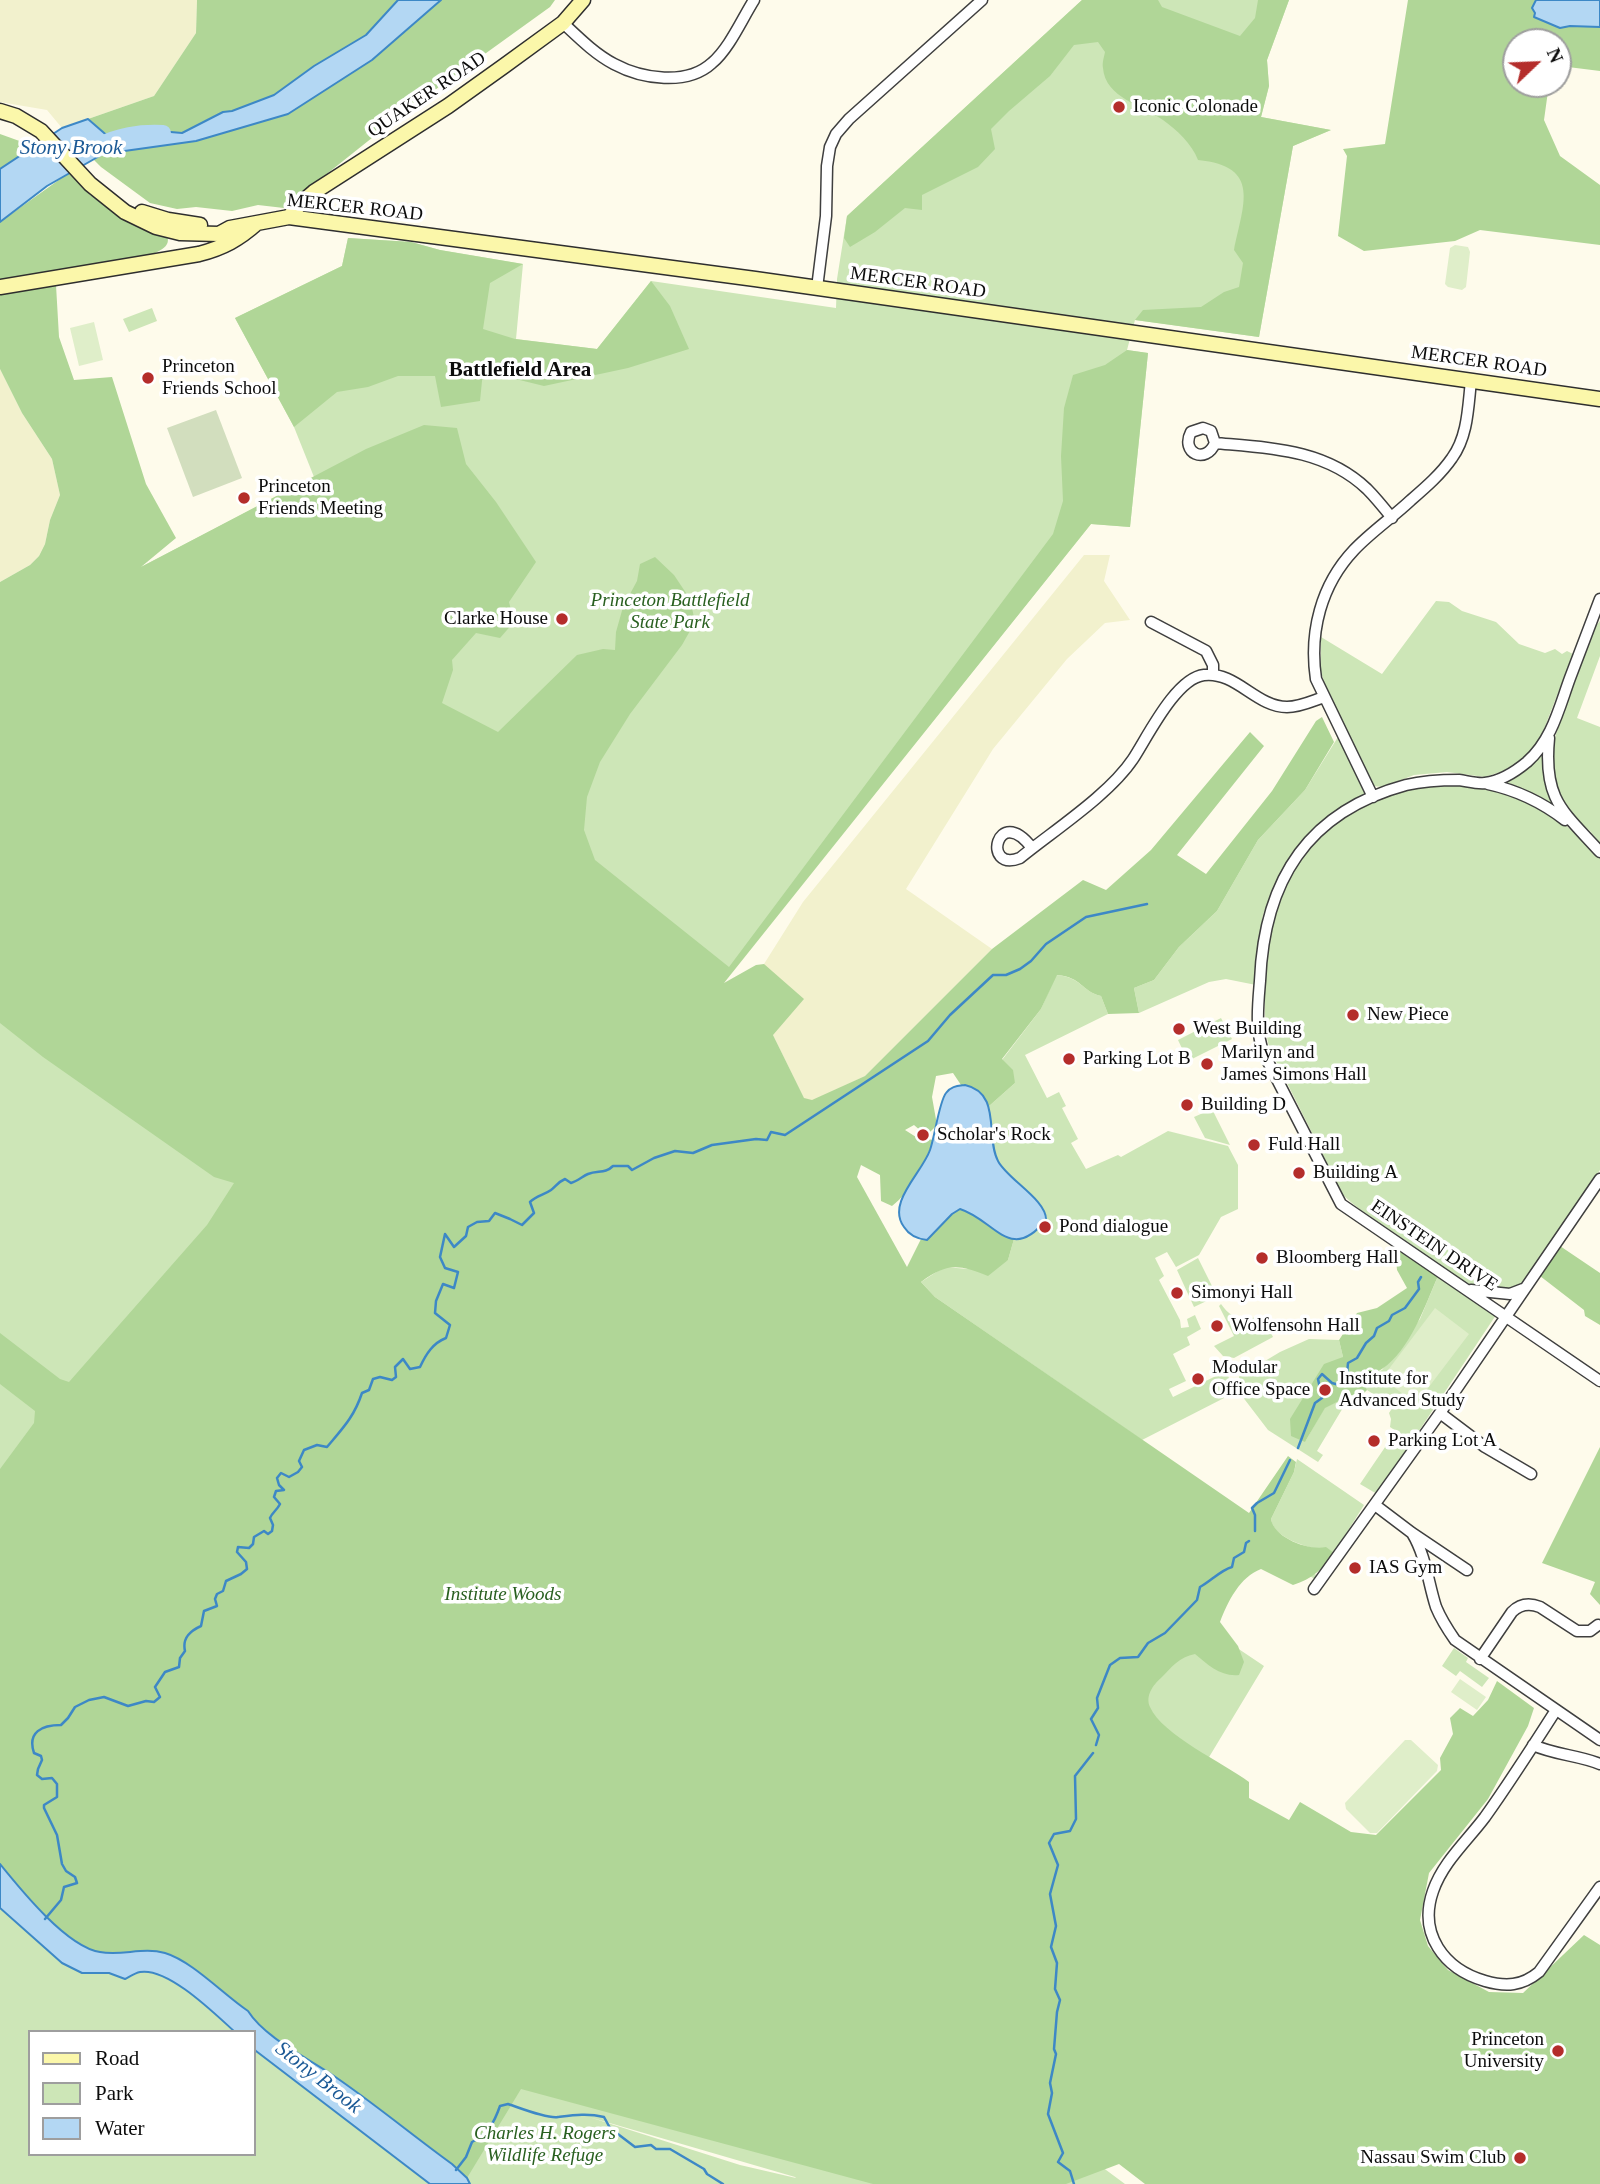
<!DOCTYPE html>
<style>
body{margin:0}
#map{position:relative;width:1600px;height:2184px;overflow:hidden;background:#fefbeb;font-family:Georgia,serif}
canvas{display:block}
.legend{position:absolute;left:28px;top:2030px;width:228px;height:126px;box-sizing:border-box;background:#fff;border:2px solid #9e9e9e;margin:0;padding:9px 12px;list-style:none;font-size:21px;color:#0c0c0c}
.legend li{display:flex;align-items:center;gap:14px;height:35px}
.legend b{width:35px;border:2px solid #9e9e9e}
.north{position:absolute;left:1502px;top:28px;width:70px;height:70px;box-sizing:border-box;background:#fff;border:2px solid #9e9e9e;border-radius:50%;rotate:67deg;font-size:19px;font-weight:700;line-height:28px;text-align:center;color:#0c0c0c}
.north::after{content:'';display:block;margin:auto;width:24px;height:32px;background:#b42d2b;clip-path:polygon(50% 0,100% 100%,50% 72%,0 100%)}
</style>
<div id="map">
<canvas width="1600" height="2184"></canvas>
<ul class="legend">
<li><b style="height:9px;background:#fbf7aa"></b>Road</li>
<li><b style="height:19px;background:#cde6b7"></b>Park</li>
<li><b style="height:19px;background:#b3d7f3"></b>Water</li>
</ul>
<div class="north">N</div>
</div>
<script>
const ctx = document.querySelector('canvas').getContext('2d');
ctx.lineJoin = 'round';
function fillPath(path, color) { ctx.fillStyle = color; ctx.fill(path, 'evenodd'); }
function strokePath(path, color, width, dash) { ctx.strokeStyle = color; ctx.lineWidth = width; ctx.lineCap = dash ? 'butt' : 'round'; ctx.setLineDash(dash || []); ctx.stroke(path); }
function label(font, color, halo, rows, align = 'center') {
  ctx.font = font + ' Georgia,serif'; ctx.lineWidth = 7; ctx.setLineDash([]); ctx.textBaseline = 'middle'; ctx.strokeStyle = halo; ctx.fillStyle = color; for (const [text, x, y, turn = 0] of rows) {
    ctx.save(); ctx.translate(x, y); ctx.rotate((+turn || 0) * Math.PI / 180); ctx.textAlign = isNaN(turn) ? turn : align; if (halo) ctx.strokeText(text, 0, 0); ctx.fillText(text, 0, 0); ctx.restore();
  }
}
const farmland = new Path2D(`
 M0 0H197L196 33 154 96 62 128 47 110 0 102Z
 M0 369 22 413 52 459 60 495 50 520 45 544 39 556 30 565 0 582Z
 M1084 555H1110L1104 581 1130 620 1105 623 1067 659 993 749 906 889 992 949 865 1076 812 1101 804 1099 773 1035 764 964 803 902Z`);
const green = new Path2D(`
 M1082 0H1289L1267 60 1269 86 1261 117 1331 130 1293 146 1259 337 1135 320 1127 350 1148 353 1130 527 1091 524 722 984 900 1285 1322 1579 1319 1582 1244 1532 1206 1627 1264 1666 1086 1961 1048 2127 1125 2184H0V765L140 585 137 569 314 477 294 427 235 318 342 266 348 238 411 242 440 250 523 264 516 339 597 349 651 281 836 308 837 279 847 216ZM30 2032H254V2154H30ZM589 2117 795 2177 796 2178 740 2165Z
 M152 308 157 321 129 332 123 319Z
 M1436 601 1449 602 1462 611 1496 622 1519 644 1545 653 1555 649 1562 654 1567 651 1573 654 1541 737 1526 757 1503 771 1485 777 1447 772 1414 775 1383 787 1373 786 1330 701 1321 672V637L1382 674Z
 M1600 621V656L1577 718 1600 727V844L1590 831 1570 815 1553 777V746L1556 734 1593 629Z
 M1338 737 1366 794C1320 822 1291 843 1271 895 1268 903 1263 912 1262 920 1258 941 1258 964 1256 985L1226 979 1209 982 1139 1013 1134 988 1154 980 1179 947 1217 911 1258 840 1305 790Z
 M1544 752 1543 773 1555 804 1553 805 1531 793 1504 781Z
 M1464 785C1518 792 1564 816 1600 858V1170L1523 1282C1509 1292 1482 1292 1466 1284 1448 1275 1429 1257 1413 1246 1389 1228 1364 1215 1343 1195L1269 1047C1264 1026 1265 1005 1265 984 1265 966 1263 947 1268 931 1285 869 1320 822 1381 799 1391 795 1401 790 1411 788 1428 785 1446 785 1464 785Z
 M1056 975C1082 977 1081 991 1101 996L1108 1014 1025 1055 1047 1098 1059 1092 1066 1106 1062 1108 1078 1139 1071 1143 1086 1169 1118 1155 1121 1157 1168 1131 1228 1146 1238 1165V1209L1221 1217 1199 1255 1176 1267 1167 1252 1155 1258 1164 1276 1159 1280 1180 1320 1181 1328 1189 1327 1187 1319 1195 1315 1201 1329 1187 1337 1190 1345 1173 1354 1186 1381 1169 1389 1173 1397 1216 1376 1224 1367C1230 1374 1231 1388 1228 1396L1142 1440 935 1297 921 1282 944 1267 969 1269 1008 1260 1014 1239C1030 1238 1037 1232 1046 1220 1046 1198 1008 1180 998 1161 989 1145 993 1124 988 1107L1015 1083 1002 1060 1041 1009Z
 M1221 1018 1232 1039 1188 1061 1178 1040Z
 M1212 1109 1230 1145 1205 1138 1194 1117Z
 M1198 1258 1217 1296 1194 1307 1177 1270Z
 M1438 1276 1496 1315 1377 1494 1360 1484 1396 1431 1390 1427 1391 1419 1389 1413 1393 1407 1367 1390 1362 1379 1382 1370 1420 1319Z
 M1221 1304C1232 1320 1245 1322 1262 1315L1273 1337 1234 1358 1223 1356 1214 1346 1234 1336 1219 1306Z
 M1309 1339 1339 1340 1343 1357 1305 1442 1325 1407 1350 1396 1317 1451 1323 1455 1318 1462 1268 1430 1242 1396 1239 1377 1244 1368 1261 1359 1265 1361 1280 1352Z
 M1297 1459 1364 1505 1334 1553C1315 1549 1274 1541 1271 1519L1294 1472Z
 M1454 1648 1468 1658 1466 1662 1489 1678 1482 1687 1460 1671 1456 1676 1442 1666Z`);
const forest = new Path2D(`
 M197 0H398L366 35 314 66 274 95 232 111 223 112 182 133 148 130 111 139 88 119 154 96 196 33Z
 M441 0H555L550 7 407 110 284 208 258 205 232 211 196 207 177 209 150 203 101 167 94 160 103 154 196 141 288 114 372 60Z
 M1082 0H1158L1162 7 1240 36 1255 18 1258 0H1289L1267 60 1269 86 1261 117 1331 130 1293 146 1259 337 1135 320 1143 310 1201 307 1224 292 1239 287 1243 263 1234 250C1243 205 1262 166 1198 160 1192 144 1177 130 1163 120 1144 106 1105 98 1103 68 1102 63 1104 57 1105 52L1098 42 1074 45 1050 76 1009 111 991 129 995 149 978 167 922 195V210L905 208 875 232 850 247 844 238 847 216Z
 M1408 0H1536L1532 8 1560 28 1570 26 1600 27V71L1568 67 1558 74V42H1516V84H1549L1544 120 1560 156 1600 185V245L1480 230 1455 241 1364 251 1338 236 1347 156 1343 149 1385 144Z
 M0 134 25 143 30 149 0 169Z
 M70 172 90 195 128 219 167 236C171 246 161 250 153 254L0 280V222Z
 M348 238 411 242 440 250 523 264 490 283 483 329 515 339 597 349 651 281 670 306 689 349 628 368 544 386 483 371 480 401 441 407 435 376H398L368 387 337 392 294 427 235 318 342 266Z
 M56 285 59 337 74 380 112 377 146 484 176 538 141 567 366 449 424 425 457 428 466 464 496 502 536 562 509 602 514 622 500 638 476 633 452 660 453 670 442 703 498 732 577 655 603 649 615 650 616 632 623 607 637 581 640 564 655 557 674 575 690 599 695 622 682 645 630 714 600 762 587 797 584 830 595 860 729 967 1053 534 1063 501 1061 456 1064 408 1073 375 1105 365 1127 350 1148 353 1130 527 1091 524 724 983 756 965 764 964 804 999 773 1035 804 1098 812 1100 865 1076 992 949 1083 880 1106 890 1151 850 1250 732 1264 746 1177 855 1206 874 1272 791 1316 721 1322 717 1334 742 1305 790 1258 840 1217 911 1179 947 1154 980 1134 988 1139 1013 1108 1014 1101 996C1081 991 1082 977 1057 975L1041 1009 1002 1059 1013 1070 1015 1083 988 1107C984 1096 973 1086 961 1085L953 1073 936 1076 932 1097 937 1125 929 1133 922 1132 914 1125 905 1130 916 1137 933 1140C926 1162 910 1193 892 1206L881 1201 880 1175 861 1165 857 1177 907 1267 921 1239H927L952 1214 960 1209C980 1215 994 1232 1014 1239L1008 1260 988 1276C958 1264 947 1263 921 1282L935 1297 1249 1513 1288 1456 1296 1462 1294 1472 1271 1519C1274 1538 1309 1551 1326 1547L1334 1553C1323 1569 1312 1579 1293 1585L1261 1569C1240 1577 1228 1601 1220 1622L1238 1646 1244 1662 1239 1675C1221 1677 1208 1665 1195 1654 1179 1657 1172 1667 1161 1678 1153 1685 1145 1696 1150 1707 1162 1735 1224 1763 1249 1782V1798L1289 1820 1300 1802 1351 1832 1376 1835 1441 1770 1440 1758 1453 1734 1450 1718 1460 1708 1473 1716 1488 1700 1497 1681 1534 1708 1528 1726 1488 1799 1429 1873 1420 1920 1428 1946 1448 1970 1489 1992 1523 1993 1584 1935 1600 1945V2184H1145L1119 2164 1066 2184H873L521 2089 467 2178 452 2164 375 2105 272 2035 254 2020 248 2011C223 1995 192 1961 164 1953 143 1947 122 1956 100 1952 68 1947 21 1889 0 1864V1469L34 1423 35 1411 0 1384V1333L60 1379 69 1382 207 1225 234 1183 214 1177 43 1057 0 1023V582L30 565 39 556 45 544 50 520 60 495 52 459 22 413 0 369V294Z
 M1560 1246 1600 1273V1325L1585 1316 1584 1310 1540 1276Z
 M1395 1248 1438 1276C1425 1306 1410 1350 1382 1369 1376 1373 1369 1376 1363 1379L1367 1390 1359 1398 1351 1395 1325 1408 1305 1442 1291 1436 1290 1419 1324 1364 1343 1357 1339 1340 1357 1313 1377 1308 1407 1288 1397 1270Z
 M1600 1447V1605L1590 1594 1595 1582 1542 1563Z`);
const cemetery = new Path2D(`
 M216 410 242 478 193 497 167 428Z`);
const pitch = new Path2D(`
 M1455 245 1468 247 1470 252 1466 287 1462 290 1448 287 1445 284 1450 248Z
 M94 322 103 360 79 366 70 328Z
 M1435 1308 1469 1334 1416 1404 1382 1378Z
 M1460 1679 1486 1697 1477 1710 1451 1692Z
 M1405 1740H1411L1438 1765 1437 1771 1377 1833H1370L1346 1809 1345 1803Z`);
const water = new Path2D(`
 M398 0H441L372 60 288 114 196 141 103 154 47 186 0 222V169L62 128 88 119 111 139 148 130 182 133 223 112 232 111 274 95 314 66 366 35Z
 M1536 0H1600V27L1570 26 1560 28 1534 17 1535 13 1532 8Z
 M965 1085C1002 1093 985 1137 998 1161 1007 1179 1047 1200 1046 1220 1010 1264 995 1220 960 1209L952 1214 927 1240C918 1239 909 1235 904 1227 886 1203 922 1173 930 1150 935 1136 939 1102 946 1093 951 1086 958 1086 965 1085Z
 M0 1864C21 1890 67 1947 100 1952 122 1956 143 1947 165 1953 192 1961 224 1995 248 2011 265 2038 308 2058 334 2076 375 2104 412 2135 452 2164L467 2178 470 2184H430L256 2051 254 2049V2032H235C215 2014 168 1967 140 1972 135 1973 129 1977 125 1979L109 1973H82L62 1963 0 1908Z`);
const stream = new Path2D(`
 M1298 1448 1315 1403 1322 1398 1318 1379 1322 1374 1332 1383 1339 1385 1347 1374 1348 1363 1357 1358 1366 1343 1374 1336 1377 1328 1389 1321 1392 1315 1405 1308 1419 1289 1418 1282 1421 1277
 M1255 1531V1515L1252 1508 1257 1503 1274 1493 1290 1460
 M1096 1745 1099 1735 1091 1719 1098 1708 1097 1698 1110 1665 1120 1658 1138 1657 1148 1643 1165 1633 1197 1600 1200 1587C1211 1581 1221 1570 1232 1567L1234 1558 1244 1552 1246 1543 1249 1541
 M45 1919 61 1900 64 1887 77 1883 75 1877 66 1871 62 1864 57 1835 44 1808V1805L57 1797V1784L52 1778 42 1779 37 1775 38 1769 42 1760 41 1756 34 1753C27 1732 42 1725 61 1725L68 1718 75 1707 89 1700 104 1697 128 1706 146 1701 154 1702 160 1697 155 1687 165 1672 179 1667 180 1658 185 1651C182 1638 190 1631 201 1626L204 1611 217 1606 215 1599 217 1594 223 1591 226 1581 241 1574 247 1569 246 1562 237 1552 238 1547 249 1548 253 1544 254 1537 264 1531 268 1534 272 1531 273 1525 270 1518C272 1513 277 1510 280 1504L274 1497 276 1491 284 1490 279 1485 277 1478 281 1473 289 1477 298 1472 302 1467 299 1461 304 1450 317 1445 327 1447C343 1428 354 1417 362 1393L369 1390 373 1379 380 1377 392 1380 396 1377 395 1367 403 1359 410 1369 420 1367C426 1354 433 1343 446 1338L450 1325 435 1313 436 1301 443 1284 454 1288 458 1272 445 1268 440 1257 445 1234 454 1247 466 1236 468 1227 477 1222 489 1221 495 1213 510 1219 522 1225 534 1213 530 1202C536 1196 544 1195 551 1190 556 1186 558 1182 565 1179L571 1183C578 1181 583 1176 588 1174 598 1170 605 1174 613 1166H628L632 1170 654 1158 675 1151 693 1153 712 1145 756 1139 767 1140 771 1132 785 1135 928 1041 950 1015 993 975H1006L1020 969 1031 961 1046 944 1086 917 1147 904
 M456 2170 466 2157 472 2142C488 2134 494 2123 500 2106L508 2104C520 2108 547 2119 558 2117 574 2115 588 2113 604 2117L610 2128 635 2147 651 2145 656 2149H670L704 2169 707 2174 723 2184
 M1074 2184 1070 2171 1058 2162 1063 2153 1048 2114 1052 2093 1050 2083 1056 2054 1054 2049 1057 2012 1060 2000 1055 1989 1057 1963 1051 1947 1056 1926 1050 1894 1058 1865 1049 1843 1054 1834 1070 1831 1076 1819 1075 1776 1093 1753`);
const river = new Path2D(`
 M97 146C119 135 139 132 163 133`);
const street = new Path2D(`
 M563 23C579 38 595 54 614 64 642 79 687 86 712 63 729 49 742 19 754 0
 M817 288 826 216 827 166 830 147 836 134 849 119 982 0
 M1215 443C1206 465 1180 453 1191 432L1203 428 1211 431 1215 443C1270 448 1325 449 1367 489 1376 498 1384 508 1392 518
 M1600 599C1590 625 1580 652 1570 678 1559 708 1552 740 1527 762 1515 772 1501 781 1485 783 1477 784 1467 781 1459 780 1441 780 1423 781 1406 785 1306 812 1264 882 1260 981 1258 1005 1255 1031 1264 1054L1341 1204 1600 1381
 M1151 622 1206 651 1213 665V675
 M1549 738C1543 800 1563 811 1600 852
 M1488 784C1516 790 1543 803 1565 820
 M1373 797 1316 679C1309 632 1321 585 1354 550 1371 532 1393 517 1411 500 1426 487 1441 474 1452 458 1468 436 1468 407 1471 381
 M1032 848C997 802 981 873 1020 858 1053 831 1109 795 1133 759 1148 736 1176 678 1204 675 1236 671 1256 707 1287 707 1300 707 1312 701 1324 697
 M1471 1290 1510 1294 1523 1289
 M1440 1413 1485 1447 1531 1474
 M1375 1505 1412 1533 1467 1570
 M1412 1533C1426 1556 1428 1582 1436 1607 1441 1619 1448 1630 1455 1640L1600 1740
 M1314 1589 1440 1413 1600 1179
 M1480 1659 1512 1612C1520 1604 1530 1603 1540 1607L1577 1631H1590L1598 1625
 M1556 1710C1533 1746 1510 1782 1485 1817 1467 1841 1443 1862 1433 1891 1418 1934 1444 1969 1485 1981 1506 1987 1522 1986 1539 1972L1600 1887
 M1533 1745C1555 1755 1578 1755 1600 1764`);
const secondary = new Path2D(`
 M0 111 16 116 41 131 90 184 125 212 156 227 180 233 219 234 230 228 289 217 755 279 1600 399
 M142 212 168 220 200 225
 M289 217 300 204 314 192 448 106 504 66 563 23 583 0
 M0 287 199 254C223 248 239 239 257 223`);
const markers = [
 [1119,107,7,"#b42d2b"],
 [148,378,7,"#b42d2b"],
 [244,498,7,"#b42d2b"],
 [562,619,7,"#b42d2b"],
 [1353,1015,7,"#b42d2b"],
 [1179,1029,7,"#b42d2b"],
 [1069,1059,7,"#b42d2b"],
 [1207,1064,7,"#b42d2b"],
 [1187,1105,7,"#b42d2b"],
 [923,1135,7,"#b42d2b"],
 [1254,1145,7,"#b42d2b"],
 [1299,1173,7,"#b42d2b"],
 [1045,1227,7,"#b42d2b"],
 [1262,1258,7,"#b42d2b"],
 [1177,1293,7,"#b42d2b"],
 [1217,1326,7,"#b42d2b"],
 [1198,1379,7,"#b42d2b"],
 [1325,1390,7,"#b42d2b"],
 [1374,1441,7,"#b42d2b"],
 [1355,1568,7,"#b42d2b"],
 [1558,2051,7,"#b42d2b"],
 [1520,2158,7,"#b42d2b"]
];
const streetNames = [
 ["QUAKER ROAD",427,95,-34],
 ["MERCER ROAD",355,208,6],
 ["MERCER ROAD",918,283,8],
 ["MERCER ROAD",1479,362,8],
 ["EINSTEIN DRIVE",1434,1246,34]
];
const poiNames = [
 ["Iconic Colonade",1133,107],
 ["Princeton",162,367],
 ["Friends School",162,389],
 ["Princeton",258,487],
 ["Friends Meeting",258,509],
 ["Clarke House",548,619,"right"],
 ["New Piece",1367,1015],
 ["West Building",1193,1029],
 ["Marilyn and",1221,1053],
 ["James Simons Hall",1221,1075],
 ["Parking Lot B",1083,1059],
 ["Building D",1201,1105],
 ["Scholar's Rock",937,1135],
 ["Fuld Hall",1268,1145],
 ["Building A",1313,1173],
 ["Pond dialogue",1059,1227],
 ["Bloomberg Hall",1276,1258],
 ["Simonyi Hall",1191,1293],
 ["Wolfensohn Hall",1231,1326],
 ["Modular",1212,1368],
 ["Office Space",1212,1390],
 ["Institute for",1339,1379],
 ["Advanced Study",1339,1401],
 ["Parking Lot A",1388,1441],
 ["IAS Gym",1369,1568],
 ["Princeton",1544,2040,"right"],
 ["University",1544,2062,"right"],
 ["Nassau Swim Club",1506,2158,"right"]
];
const parkNames = [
 ["Princeton Battlefield",670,601],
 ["State Park",670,623],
 ["Institute Woods",503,1595],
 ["Charles H. Rogers",545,2134],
 ["Wildlife Refuge",545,2156]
];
const waterNames = [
 ["Stony Brook",71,148],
 ["Stony Brook",318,2078,38]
];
const neighbourhoodNames = [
 ["Battlefield Area",520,371]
];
fillPath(farmland, '#f2f1cd');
fillPath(green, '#cde6b7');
fillPath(forest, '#b0d697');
fillPath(cemetery, '#d2debe');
fillPath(pitch, '#dfeec9');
fillPath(water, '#b3d7f3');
strokePath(water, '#3d88c6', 2);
strokePath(stream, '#3d88c6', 2.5);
strokePath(river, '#b3d7f3', 16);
strokePath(street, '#3f3f3f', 13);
strokePath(secondary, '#2e2e2e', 17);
strokePath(street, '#fff', 10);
strokePath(secondary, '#fbf7aa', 14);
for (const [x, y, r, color] of markers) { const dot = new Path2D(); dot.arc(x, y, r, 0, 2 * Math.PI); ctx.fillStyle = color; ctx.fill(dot); strokePath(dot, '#fff', 2.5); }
label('19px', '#0c0c0c', '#fff', streetNames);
label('19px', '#0c0c0c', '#fff', poiNames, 'left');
label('italic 19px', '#296020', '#fff', parkNames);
label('italic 21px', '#1c5a96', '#fff', waterNames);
label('bold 21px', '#0c0c0c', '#fff', neighbourhoodNames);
</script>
